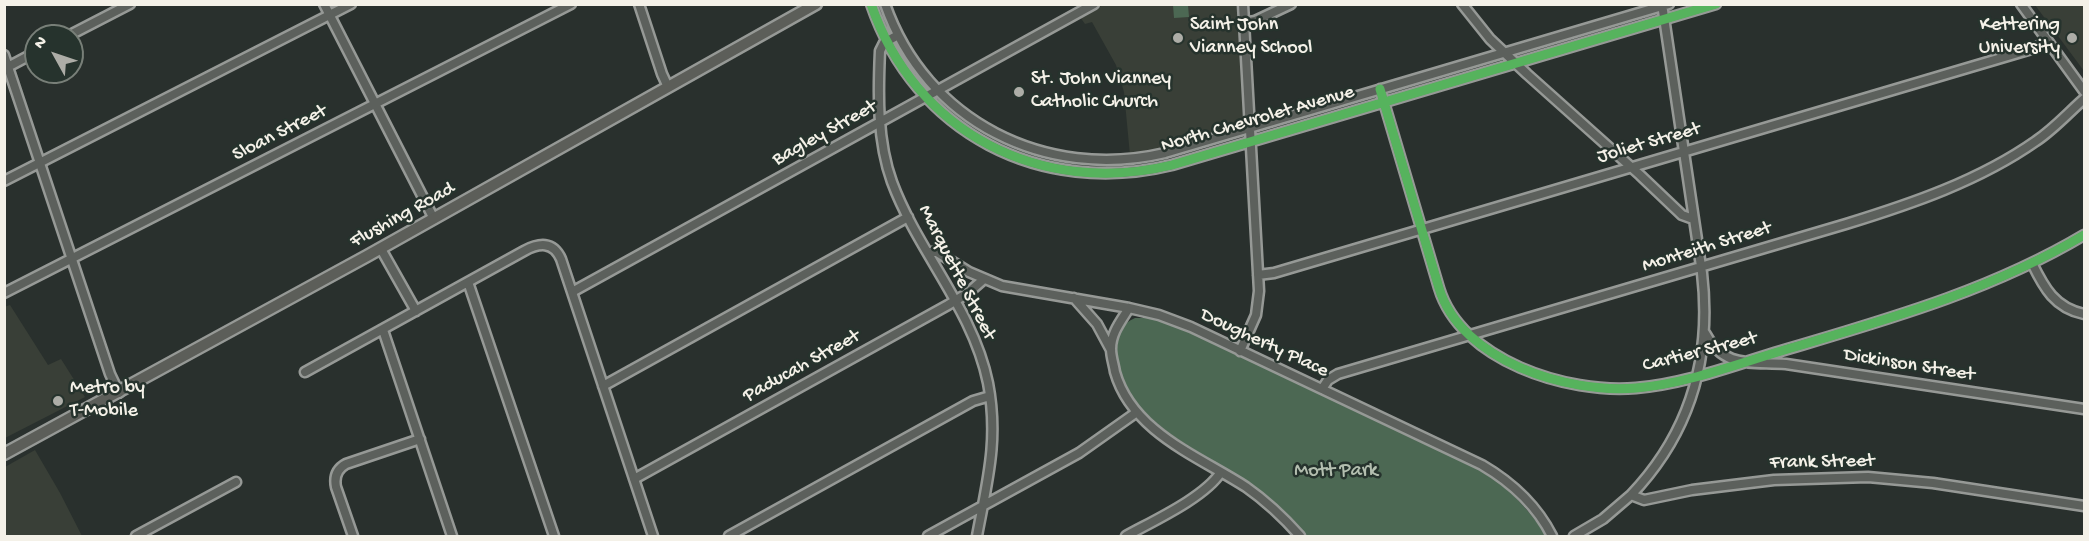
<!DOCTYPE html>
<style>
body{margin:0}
#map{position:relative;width:2089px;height:541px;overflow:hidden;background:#29302d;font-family:"Gochi Hand",sans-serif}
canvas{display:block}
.frame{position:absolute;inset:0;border:6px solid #f4f1e8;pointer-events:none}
.north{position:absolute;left:24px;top:24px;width:60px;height:60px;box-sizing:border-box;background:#26332d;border:2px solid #787f78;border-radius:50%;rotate:310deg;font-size:16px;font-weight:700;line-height:24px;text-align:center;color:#f4f1e8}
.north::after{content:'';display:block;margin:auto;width:21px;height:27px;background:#adada7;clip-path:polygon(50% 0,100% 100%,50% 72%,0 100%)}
</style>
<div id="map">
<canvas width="2089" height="541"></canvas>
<div class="frame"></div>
<div class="north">N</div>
</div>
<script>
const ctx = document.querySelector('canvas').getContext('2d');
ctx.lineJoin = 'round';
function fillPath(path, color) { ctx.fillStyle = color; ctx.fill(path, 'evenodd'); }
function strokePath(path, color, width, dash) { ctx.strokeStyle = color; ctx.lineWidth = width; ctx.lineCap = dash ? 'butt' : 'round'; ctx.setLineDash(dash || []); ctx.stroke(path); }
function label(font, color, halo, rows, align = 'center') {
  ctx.font = font + ' "Gochi Hand",sans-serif'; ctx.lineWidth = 5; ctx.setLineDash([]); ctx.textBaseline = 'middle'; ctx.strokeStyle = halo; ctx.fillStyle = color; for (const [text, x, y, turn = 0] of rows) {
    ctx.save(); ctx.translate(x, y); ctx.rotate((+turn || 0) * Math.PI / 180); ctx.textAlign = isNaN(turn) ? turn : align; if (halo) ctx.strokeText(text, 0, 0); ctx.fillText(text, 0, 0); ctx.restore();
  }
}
const built = new Path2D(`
 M1103 5H1238L1244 119 1242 125 1161 149 1130 155 1124 92 1116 65 1092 22 1085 24 1080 17Z
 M2035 5H2084V71Z
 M10 305 48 365 61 359 85 397 5 438 4 307Z
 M35 450 60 493 82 536H5V467Z`);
const green = new Path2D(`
 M1173 5H1188L1189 17 1174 18Z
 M1135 318H1149L1170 323 1483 471C1512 491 1527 508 1547 536H1306C1292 518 1275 502 1256 488 1209 453 1113 419 1117 347 1118 334 1122 323 1135 318Z`);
const minor = new Path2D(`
 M324 4 434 219
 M639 4 662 74 668 87
 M871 4C915 133 1041 197 1172 165L1716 4
 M885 4C926 122 1046 181 1165 153L1669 4
 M1462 4 1490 39 1527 74 1640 175 1682 215 1693 219
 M2021 4 2084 91
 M1244 23 1255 21 1291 4
 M898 35 884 43 880 51C878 93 877 141 892 182 918 252 973 309 988 383 999 440 987 482 977 536
 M68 36 130 4
 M4 55 110 374 119 393
 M4 69 36 52
 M1380 89 1439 288C1461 361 1568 394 1636 388 1685 384 1734 365 1781 351 1885 320 1990 291 2084 235
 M4 181 351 4
 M381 249 416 311
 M928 252H937L969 272 1002 286 1129 308 1159 315 1191 327 1482 465C1511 482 1537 506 1552 536
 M2032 263C2044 288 2055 308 2084 314
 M1258 275 1274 273 2035 48 2048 41
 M468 282 554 536
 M572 292 1094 4
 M4 293 571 4
 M1074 298 1097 324 1111 350
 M1129 308C1121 321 1111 333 1111 349 1111 357 1114 365 1115 372 1132 432 1198 456 1246 487 1266 501 1284 518 1300 536
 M383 330 452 536
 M1705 333C1724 370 1753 361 1786 364L2084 409
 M1240 351 1256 315 1259 291 1243 4
 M305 372 524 251C539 243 553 241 561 259L653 536
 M603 386 908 217
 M1322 389 1328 380 1338 374 1846 224C1911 204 1979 181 2036 141 2054 129 2068 113 2084 99
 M634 479 948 305 968 293 984 279
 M1631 495C1691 432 1712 358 1702 273L1662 4
 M136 536 236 482
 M353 536 336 487C334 477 337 469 346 464L420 439
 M729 536 973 401 990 396
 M928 536 1079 453 1137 412
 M1126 536C1153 521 1204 498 1221 472
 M1574 536 1603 519 1631 495 1644 500 1692 490 1774 480 1868 477 1933 483 2084 506`);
const major = new Path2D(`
 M4 454 367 256 816 4`);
const cycleway = new Path2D(`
 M871 4C915 133 1041 197 1172 165L1716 4
 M1380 89 1439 288C1461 361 1568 394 1636 388 1685 384 1734 365 1781 351 1885 320 1990 291 2084 235`);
const markers = [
 [1178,38,6,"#adada7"],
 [2072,38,6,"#adada7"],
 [1019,92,6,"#adada7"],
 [58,401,6,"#adada7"]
];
const poiNames = [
 ["Saint John",1190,26],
 ["Vianney School",1190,49],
 ["Kettering",2060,26,"right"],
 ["University",2060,49,"right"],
 ["St. John Vianney",1031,80],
 ["Catholic Church",1031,103],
 ["Metro by",70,389],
 ["T-Mobile",70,412]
];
const streetNames = [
 ["North Chevrolet Avenue",1258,120,-16],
 ["Sloan Street",280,134,-27],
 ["Bagley Street",825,134,-29],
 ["Joliet Street",1649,144,-16],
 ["Flushing Road",403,216,-29],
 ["Monteith Street",1707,248,-17],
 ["Marquette Street",956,273,63],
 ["Dougherty Place",1264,344,25],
 ["Cartier Street",1700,353,-14],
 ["Dickinson Street",1909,366,9],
 ["Paducah Street",802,367,-29],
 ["Frank Street",1822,463,-1]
];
const parkNames = [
 ["Mott Park",1336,472]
];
fillPath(built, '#393f37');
fillPath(green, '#4c6853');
strokePath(minor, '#969996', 13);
strokePath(major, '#969996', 15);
strokePath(minor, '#5c605c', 8);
strokePath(major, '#5c5e59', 10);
strokePath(cycleway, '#56b35d', 9);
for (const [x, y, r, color] of markers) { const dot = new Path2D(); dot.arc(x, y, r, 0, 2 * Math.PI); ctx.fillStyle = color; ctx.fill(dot); strokePath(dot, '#26332d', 2); }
label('20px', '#f4f1e8', '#26332d', poiNames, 'left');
label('20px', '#f4f1e8', '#26332d', streetNames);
label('20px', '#b3beaf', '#26332d', parkNames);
</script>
